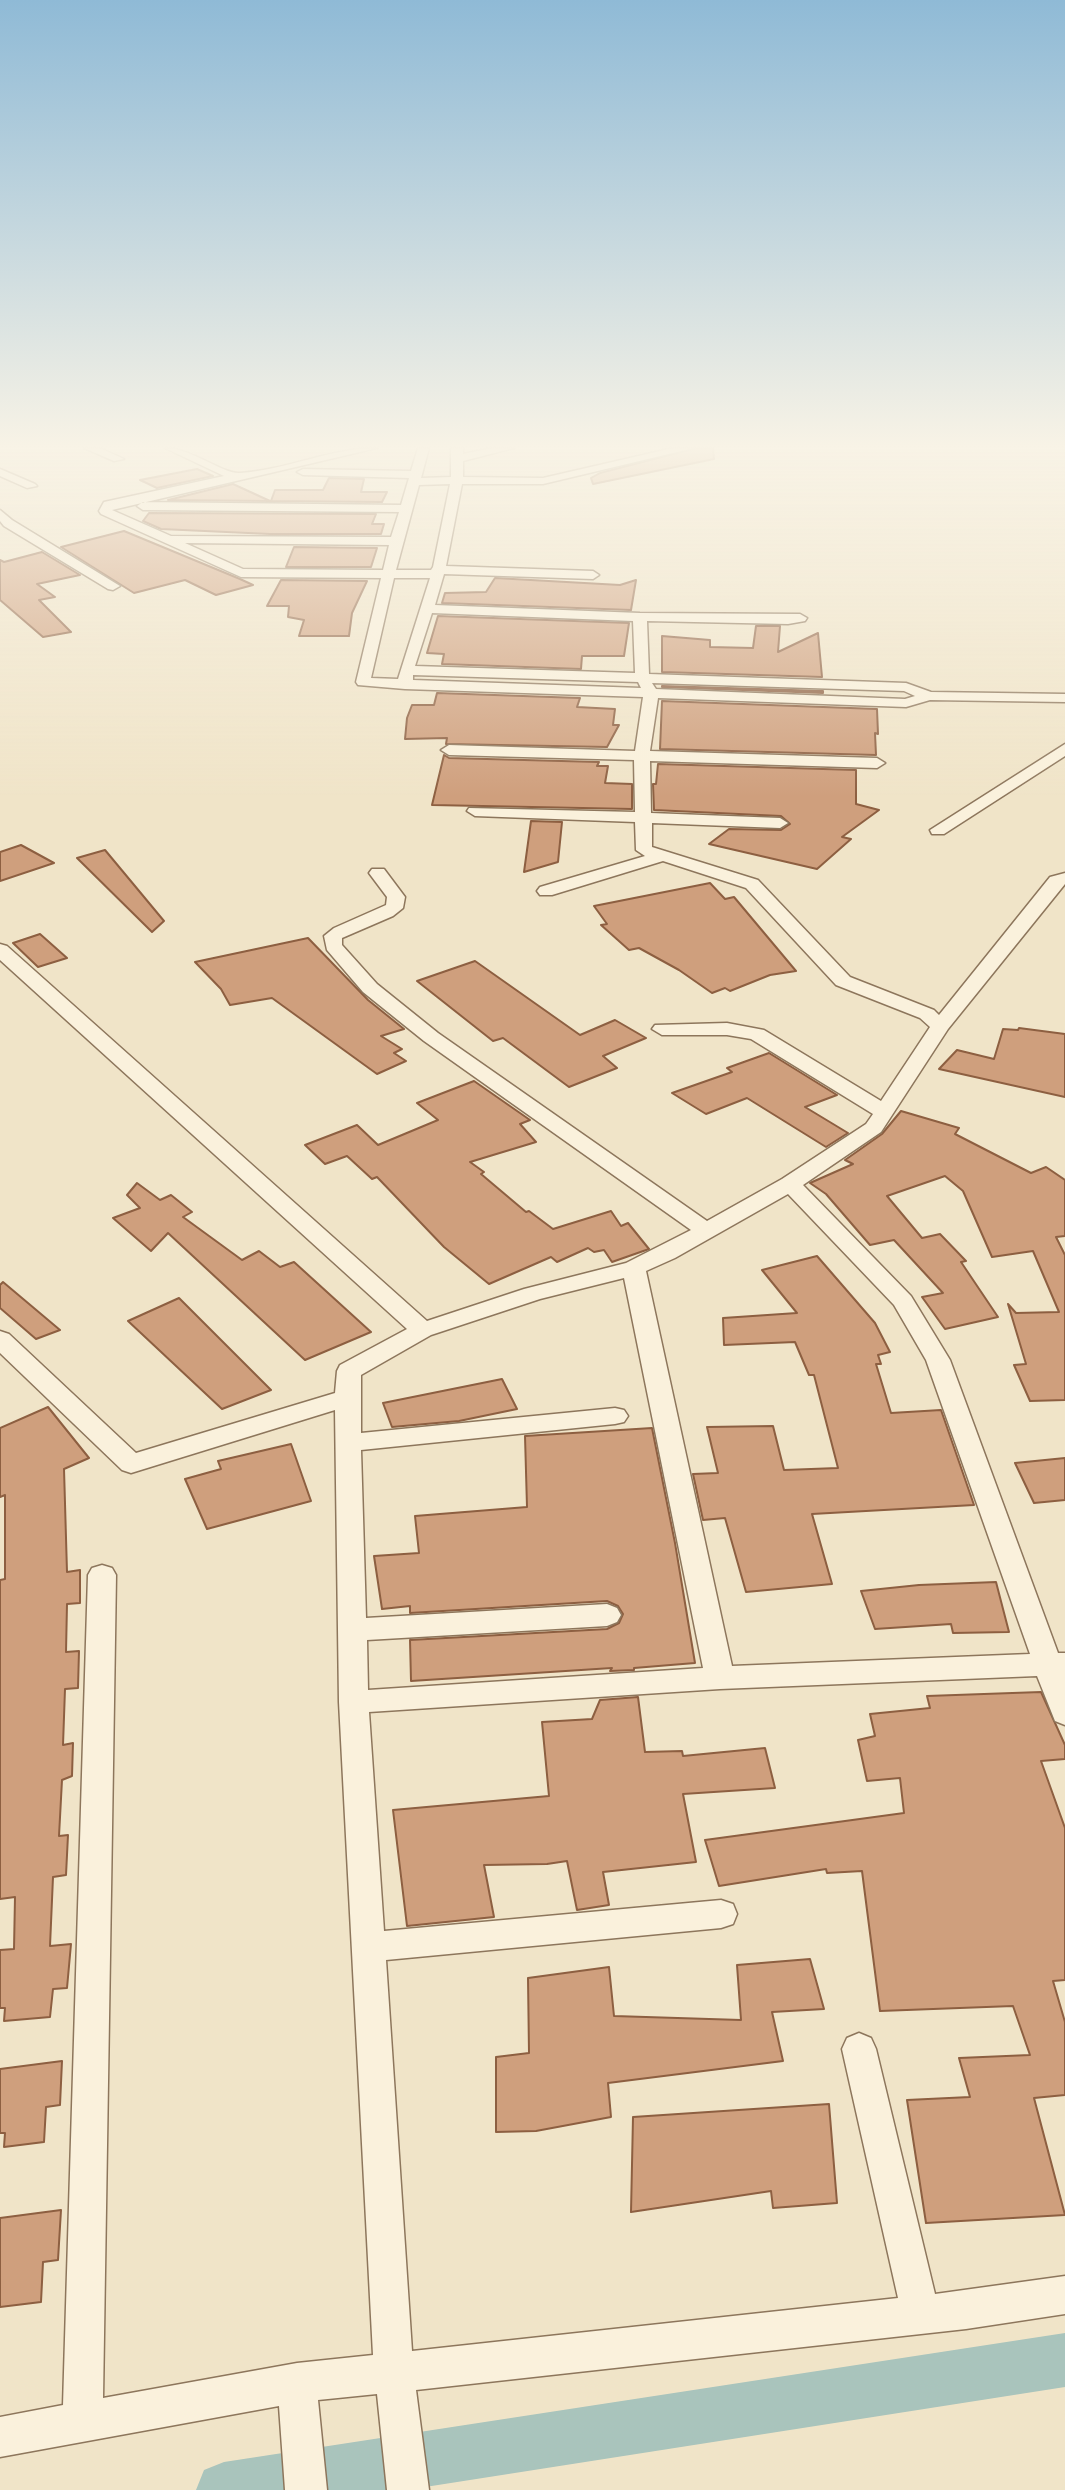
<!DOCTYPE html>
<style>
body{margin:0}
canvas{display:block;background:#f0e4c8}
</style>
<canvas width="1065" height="2490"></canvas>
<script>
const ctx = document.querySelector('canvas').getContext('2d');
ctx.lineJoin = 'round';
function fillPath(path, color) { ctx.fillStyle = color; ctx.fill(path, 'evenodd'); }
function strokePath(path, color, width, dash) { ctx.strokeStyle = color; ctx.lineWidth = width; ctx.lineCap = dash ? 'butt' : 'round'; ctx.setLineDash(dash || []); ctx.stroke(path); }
const canal = new Path2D(`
 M1065 2333V2387L406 2490H196L204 2470 224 2462Z`);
const building = new Path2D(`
 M696 448H713L714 459 593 484 591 478 600 473Z
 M197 469 213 476 157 488 140 480Z
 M329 478 364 479 361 492H387L382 502 271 501 275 490H323Z
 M233 484 270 501 168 500Z
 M149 513 376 514 372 524H384L381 534H270L161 529 143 521Z
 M124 531 240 579 253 585 216 595 185 580 134 593 61 547Z
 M294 547 377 548 371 567H286Z
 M42 552 80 575 37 584 55 597 39 600 71 632 43 637 0 600V560L4 562Z
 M495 578 620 585 636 580 631 610 442 603 445 593 486 592Z
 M281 580 367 581 352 613 349 636H299L304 620 288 617 289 606H267Z
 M438 616 629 623 624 656H582L581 669 442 664 444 654 427 653Z
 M756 626H780L778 652 818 633 822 677 662 672V636L710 640V647L753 648Z
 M662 686 823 691V693L662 687Z
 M437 693 580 698 577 707 615 709 613 725H619L607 747 446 744 447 738 405 739 407 718 412 705H434Z
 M662 701 877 709 878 734 875 733 876 755 660 749Z
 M444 755 449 758 599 762 597 766H608L605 783 632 784V809L432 805Z
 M658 764 856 770V804L879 810 842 837 851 839 817 869 709 844 729 829 781 830 790 824 781 816 654 810 653 784H656Z
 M531 821 562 822 558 862 524 872Z
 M21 845 54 863 0 881V852Z
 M105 850 164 921 152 932 77 858Z
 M710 883 725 899 734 897 796 971 770 975 730 991 725 988 712 993 679 970 639 948 629 950 601 925 607 924 594 906Z
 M40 934 67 958 38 967 13 943Z
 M308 938 368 1000 404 1029 381 1036 402 1049 394 1053 406 1061 377 1074 272 998 230 1005 221 989 195 962Z
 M475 961 580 1035 615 1020 646 1038 603 1056 617 1068 569 1087 503 1038 493 1041 417 981Z
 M1019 1028 1065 1034V1097L939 1069 957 1050 994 1059 1003 1029 1018 1030Z
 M769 1053 837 1095 805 1107 848 1133 826 1147 747 1098 706 1114 672 1093 732 1072 727 1068Z
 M474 1081 530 1120 520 1124 536 1142 470 1162 484 1172 481 1174 526 1212 529 1211 553 1229 611 1211 621 1226 628 1223 649 1249 612 1262 604 1250 594 1252 588 1248 557 1262 551 1257 489 1284 444 1247 377 1177 372 1179 347 1156 325 1164 305 1145 357 1125 378 1145 438 1120 417 1103Z
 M901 1111 959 1128 955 1134 1031 1173 1046 1167 1065 1180V1236L1056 1237 1065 1255V1400L1030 1401 1014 1365 1026 1364 1008 1304 1016 1313 1059 1312 1033 1251 992 1257 963 1191 945 1176 887 1196 922 1238 940 1234 966 1261 961 1262 998 1317 945 1329 922 1297 943 1293 894 1240 870 1245 826 1194 810 1183 853 1164 845 1160 882 1134Z
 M137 1183 160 1200 171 1195 192 1212 183 1217 242 1260 259 1251 280 1267 294 1262 371 1332 305 1360 168 1233 151 1251 113 1218 140 1208 127 1195Z
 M817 1256 875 1323 890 1352 878 1355 881 1364H876L891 1413 941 1410 974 1505 812 1514 832 1584 746 1592 725 1518 703 1520 693 1474 718 1473 707 1427 773 1426 784 1470 838 1468 814 1375H809L795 1342 724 1345 723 1318 797 1313 762 1270Z
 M3 1282 60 1330 36 1339 0 1308V1285Z
 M179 1298 271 1390 222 1409 128 1321Z
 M502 1379 517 1409 459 1421 392 1427 383 1403Z
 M48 1407 89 1458 64 1469 67 1572 80 1570V1603L67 1604 66 1652 79 1651 78 1688 65 1689 63 1745 73 1743 72 1776 62 1780 59 1836 68 1835 66 1875 53 1877 50 1946 71 1944 67 1988 53 1989 50 2017 4 2021 5 2008H0V1950L14 1949 15 1897 0 1899V1580L5 1579V1495L0 1497V1428Z
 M652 1428 675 1543 695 1663 634 1668V1670L610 1671 612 1668 411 1681 410 1640 607 1629 619 1623 623 1614 618 1606 607 1601 410 1613V1606L382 1609 374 1556 419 1553 415 1516 527 1507 525 1436Z
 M291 1444 311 1501 207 1529 185 1479 221 1469 218 1461Z
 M1065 1458V1500L1034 1503 1015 1463Z
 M996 1582 1009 1632 953 1633 951 1624 875 1629 861 1591 919 1585Z
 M1041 1692 1065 1745V1759L1041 1761 1065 1828V1980L1053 1981 1065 2022V2095L1034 2098 1065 2215 926 2223 907 2100 970 2097 959 2058 1030 2055 1013 2006 880 2011 862 1871 827 1873 826 1869 719 1886 705 1840 904 1813 900 1778 867 1781 858 1740 875 1736 870 1714 930 1708 927 1696Z
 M638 1697 645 1752 682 1751 683 1756 765 1748 775 1788 683 1794 696 1862 603 1872 609 1905 577 1910 567 1861 547 1864 484 1865 494 1917 407 1926 393 1810 549 1796 542 1722 592 1719 600 1700Z
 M810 1959 824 2009 772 2012 783 2061 608 2083 611 2117 536 2131 496 2132V2057L529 2053 528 1978 609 1967 614 2016 741 2020 737 1965Z
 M62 2061 60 2105 46 2107 44 2142 4 2147 5 2133H0V2069Z
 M829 2104 837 2203 773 2208 771 2191 631 2212 633 2117Z
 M61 2210 58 2260 43 2262 41 2302 0 2307V2218Z`);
const street = new Path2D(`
 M84 448H100L124 459 114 461Z
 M165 448C192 448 222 474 240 473 287 470 330 448 377 448L112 510 171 536 391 537 399 512 143 510 137 506 143 502 401 505 409 478 303 475 297 472 303 469 411 471 418 448H429L421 478 451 477V448H463V454L492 448H514L463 461V477L543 478 673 448H694L543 484H462L446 566 593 571 599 575 593 579 444 574 435 605 640 613 800 614 807 618 805 621 788 624 647 621 649 674 906 683 931 692 1065 694V702L930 700 906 707 658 698 650 751 877 758 885 763 877 768 650 761 651 813 780 818 788 823 780 828 652 823V847L758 880 850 977 934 1010 939 1015 1050 877 1065 873V884L948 1029 881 1132 803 1185 911 1296 950 1360 1058 1653H1065V1725L1055 1721 1037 1676 720 1689 369 1712 384 1931 721 1900 733 1904 737 1914 733 1924 721 1928 386 1960 412 2351 898 2298 842 2049 847 2038 859 2033 871 2038 876 2049 935 2294 1065 2276V2314L966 2329 416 2390 429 2490H387L377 2394 318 2400 327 2490H285L279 2406 0 2457V2417L63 2405 88 1575 92 1568 102 1565 112 1568 116 1575 103 2398 297 2363 373 2355 339 1702 335 1410 131 1473 122 1470 0 1353V1331L9 1334 136 1453 335 1393 337 1371 340 1365 407 1329 0 960V944L7 946 427 1321 524 1289 626 1263 691 1230 424 1041 363 992 327 950 324 936 334 928 386 905 387 897 369 873 372 869H384L405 897 403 908 393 916 342 938V945L377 984 438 1033 707 1221 782 1179 866 1124 873 1114 751 1039 727 1035H662L652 1029 655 1025 727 1023 764 1030 881 1101 930 1027 920 1018 836 985 746 888 663 861 552 895H540L537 891 540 887 645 856 636 850 635 822 475 816 467 811 469 808 635 812 634 760 449 755 441 750 449 745 635 751 643 697 405 689 358 685 356 682 381 578 241 577 101 514 99 511 104 502 224 476ZM450 484 433 567 431 570H396L419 485ZM185 543 389 545 383 570 243 569ZM394 578H430L398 679 371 678ZM432 613 633 621 635 673 415 666ZM413 675 638 682 641 688 413 680ZM652 683 904 691 915 696 905 699 656 689ZM788 1194 894 1305 926 1360 1030 1654 732 1666 646 1271 675 1258ZM624 1278 703 1668 368 1690 367 1640 607 1626 617 1622 621 1615 617 1608 607 1604 366 1618 361 1450 615 1424 624 1422 628 1416 624 1410 615 1408 361 1433V1375L431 1335 540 1299Z
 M0 469 35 484 37 486 27 488 0 476Z
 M0 510 12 520 120 586 113 590 108 589 4 526 0 521Z
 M1065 744V756L944 834H932L930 830Z`);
fillPath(canal, '#a9c4bc');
fillPath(building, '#cf9f7d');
strokePath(building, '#8d5f41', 2);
strokePath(street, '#8d765c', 3);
fillPath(street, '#faf1dc');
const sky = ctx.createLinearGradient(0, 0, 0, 797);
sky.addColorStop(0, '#8fbad6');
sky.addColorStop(0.56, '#f8f3e6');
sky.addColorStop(1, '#f8f3e600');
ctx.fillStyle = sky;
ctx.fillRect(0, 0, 1065, 797);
</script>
